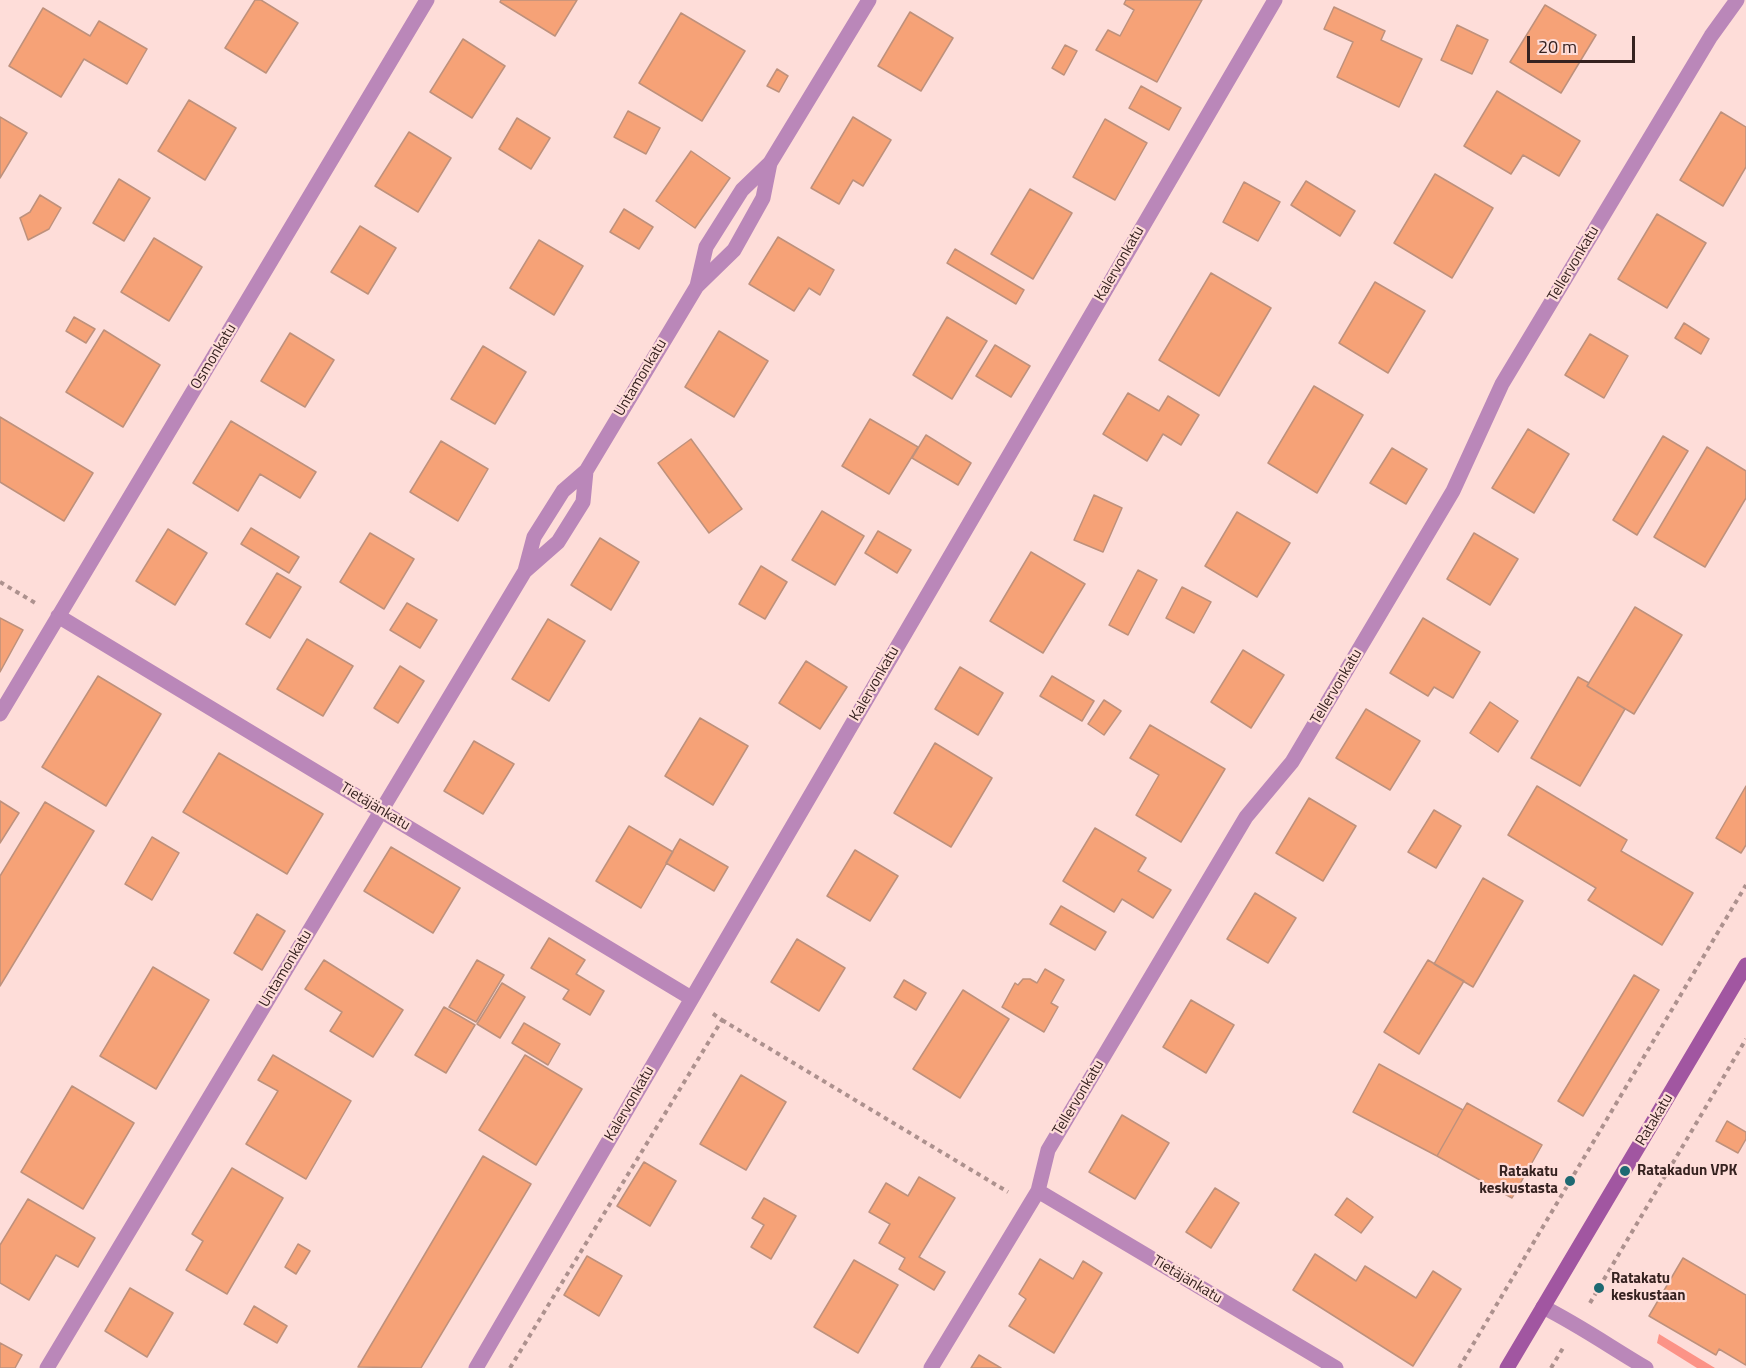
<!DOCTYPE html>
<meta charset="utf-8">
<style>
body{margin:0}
#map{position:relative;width:1746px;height:1368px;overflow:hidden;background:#feddd9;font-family:"Titillium Web",sans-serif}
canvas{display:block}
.scale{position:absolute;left:1527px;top:36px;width:108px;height:27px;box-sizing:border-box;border:3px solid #362220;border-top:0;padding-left:8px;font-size:18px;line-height:21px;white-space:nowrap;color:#362220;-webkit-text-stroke:4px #feddd9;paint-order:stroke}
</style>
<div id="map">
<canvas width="1746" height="1368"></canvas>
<div class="scale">20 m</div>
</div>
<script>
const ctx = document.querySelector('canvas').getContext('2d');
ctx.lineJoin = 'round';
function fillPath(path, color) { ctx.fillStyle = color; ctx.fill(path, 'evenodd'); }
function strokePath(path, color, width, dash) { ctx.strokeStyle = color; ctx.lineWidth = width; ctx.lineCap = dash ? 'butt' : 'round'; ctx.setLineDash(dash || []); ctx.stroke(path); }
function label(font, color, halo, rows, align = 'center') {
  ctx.font = font + ' "Titillium Web",sans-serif'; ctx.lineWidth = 4.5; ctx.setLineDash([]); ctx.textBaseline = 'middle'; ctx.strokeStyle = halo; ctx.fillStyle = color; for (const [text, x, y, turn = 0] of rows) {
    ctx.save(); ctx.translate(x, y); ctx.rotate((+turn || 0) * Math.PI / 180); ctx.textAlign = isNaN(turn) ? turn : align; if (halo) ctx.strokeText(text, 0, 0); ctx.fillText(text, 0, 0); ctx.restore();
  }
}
const green = new Path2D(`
 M1659 1334 1715 1368H1697L1657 1343Z`);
const building = new Path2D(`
 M255 0H261L298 23 266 73 225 48Z
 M501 0H577L555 36 500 2Z
 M1126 0H1202L1157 82 1096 50 1108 30 1120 36 1134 10 1124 4Z
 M1545 5 1596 35 1561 93 1510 62Z
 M1334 7 1385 31 1381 40 1422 59 1399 107 1337 77 1353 42 1324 29Z
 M43 8 90 36 99 21 147 49 127 84 84 59 61 97 9 66Z
 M910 12 953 38 921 91 878 66Z
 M681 13 745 51 702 121 639 83Z
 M1457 25 1488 40 1472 74 1441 60Z
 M463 39 505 66 472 118 430 92Z
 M1065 45 1077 51 1064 75 1052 68Z
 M777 69 788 76 779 92 767 86Z
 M1141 86 1181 108 1169 130 1129 108Z
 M1497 91 1580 141 1559 176 1523 155 1511 174 1464 146Z
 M189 100 236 128 205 180 158 151Z
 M628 111 660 128 646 154 614 137Z
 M1721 112 1746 127V167L1723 206 1680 180Z
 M0 117 27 133 0 178Z
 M853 117 891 140 863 186 853 180 839 204 811 188Z
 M517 118 550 138 531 169 499 149Z
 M1105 119 1147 143 1115 200 1073 177Z
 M409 132 451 158 418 212 375 186Z
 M691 151 730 178 695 228 656 201Z
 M1435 174 1493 208 1452 278 1394 243Z
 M119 179 150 198 124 241 93 223Z
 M1306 181 1355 211 1340 236 1291 205Z
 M1244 182 1280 202 1258 241 1223 222Z
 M1030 189 1072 213 1033 279 991 254Z
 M40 195 61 208 49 229 28 240 20 218 30 212Z
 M624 209 653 227 639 249 610 232Z
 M1657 214 1706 243 1667 308 1618 279Z
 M360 226 396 248 368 294 331 272Z
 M778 237 834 270 820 295 809 288 794 311 749 284Z
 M154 238 202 267 169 321 121 292Z
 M539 240 583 266 554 315 510 288Z
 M955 249 1024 290 1016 304 947 263Z
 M1211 273 1271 308 1219 396 1159 360Z
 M1375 282 1425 311 1388 373 1339 343Z
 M74 317 95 329 86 343 66 331Z
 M947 317 987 341 952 399 913 375Z
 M1684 323 1709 339 1701 354 1675 338Z
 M104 330 160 365 123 427 66 392Z
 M719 331 768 361 734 417 685 387Z
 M290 333 334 360 305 407 261 381Z
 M1590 334 1628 356 1604 398 1565 375Z
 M995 345 1030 366 1011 397 976 376Z
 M483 346 526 372 495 424 451 399Z
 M1314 386 1363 415 1317 493 1268 463Z
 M1128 393 1159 411 1168 396 1199 415 1181 445 1163 434 1147 461 1103 434Z
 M0 417 93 473 64 521 0 482Z
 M870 419 918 447 889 494 842 466Z
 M231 421 316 472 300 498 260 474 238 511 193 483Z
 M1528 429 1569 454 1534 513 1492 488Z
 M926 435 971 463 958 485 912 458Z
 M1663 436 1688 451 1637 535 1613 520Z
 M691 439 742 509 709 533 658 463Z
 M441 441 488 469 458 521 410 492Z
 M1707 447 1746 471V498L1705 567 1654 537Z
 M1392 448 1427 469 1406 504 1370 483Z
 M1094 495 1122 508 1103 552 1074 540Z
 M822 511 864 536 835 585 792 560Z
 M1237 512 1290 543 1257 597 1205 566Z
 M251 528 299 557 289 573 241 544Z
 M168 529 207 553 175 605 136 581Z
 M878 531 911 550 897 573 865 553Z
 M370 533 414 559 384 609 340 582Z
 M1474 533 1518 559 1490 605 1447 579Z
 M600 538 639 562 611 610 571 585Z
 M1031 552 1085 584 1043 653 990 621Z
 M761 566 787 582 765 619 739 604Z
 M1138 570 1157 580 1128 635 1109 625Z
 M277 573 301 587 270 638 246 624Z
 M1182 587 1211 602 1194 633 1166 618Z
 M407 603 437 620 420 648 390 630Z
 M1635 607 1682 635 1634 714 1587 686Z
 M0 618 23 630 0 672Z
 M1423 618 1480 652 1453 698 1434 687 1428 696 1390 673Z
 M548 619 585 641 549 701 512 679Z
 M307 639 353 666 323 716 277 689Z
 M1243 650 1284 675 1251 728 1211 702Z
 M806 661 847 687 820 729 779 703Z
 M400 666 424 681 398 723 374 708Z
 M960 667 1003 693 978 735 935 709Z
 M98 676 161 714 106 806 42 767Z
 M1052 676 1094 701 1082 721 1040 696Z
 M1578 677 1589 683 1587 686 1625 709 1580 786 1531 758Z
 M1104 700 1121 711 1104 735 1088 724Z
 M1490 702 1518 721 1498 752 1470 733Z
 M1366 709 1420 741 1390 790 1336 758Z
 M700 718 748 746 713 805 665 776Z
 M1150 725 1225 769 1181 842 1136 815 1159 775 1130 758Z
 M474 741 514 764 483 814 444 791Z
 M935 743 992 778 951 847 894 813Z
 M219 753 323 814 287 874 183 812Z
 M1537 786 1627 840 1621 851 1693 893 1662 945 1588 900 1596 888 1508 835Z
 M1746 786V845L1741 853 1716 838Z
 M1309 798 1356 826 1323 881 1276 853Z
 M0 801 19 813 0 843Z
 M45 802 94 831 0 986V876Z
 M1434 810 1461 826 1436 868 1408 852Z
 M629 826 673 852 641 908 596 881Z
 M1095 828 1146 858 1138 871 1171 890 1153 918 1122 899 1114 912 1063 881Z
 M152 837 179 853 152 900 125 884Z
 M680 839 728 867 714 891 666 863Z
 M391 847 460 888 433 933 364 891Z
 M855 850 898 876 870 921 827 896Z
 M1483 878 1523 901 1473 987 1434 964Z
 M1255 893 1296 918 1268 963 1227 939Z
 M1061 906 1106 932 1095 950 1050 924Z
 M257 914 285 931 262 970 234 953Z
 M549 938 585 960 576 974 604 991 590 1015 563 999 569 990 531 968Z
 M797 939 845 968 819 1011 771 982Z
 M324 960 403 1010 373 1057 330 1031 342 1012 305 989Z
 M477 960 504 975 476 1022 449 1007Z
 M1428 960 1464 981 1419 1054 1384 1032Z
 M153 967 209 1000 156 1089 100 1056Z
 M1045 969 1064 980 1051 1003 1058 1007 1044 1032 1002 1007 1015 983 1018 985 1023 979H1030L1037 983Z
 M1634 975 1659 990 1583 1116 1558 1101Z
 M904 980 926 993 916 1010 894 997Z
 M502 983 525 997 500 1038 477 1024Z
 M963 990 1009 1019 960 1098 913 1069Z
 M1191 1000 1234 1025 1206 1073 1163 1047Z
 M444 1007 475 1025 446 1073 415 1055Z
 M524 1023 560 1044 548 1065 512 1043Z
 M273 1055 351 1101 306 1179 246 1144 278 1091 258 1080Z
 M525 1055 582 1089 536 1165 479 1130Z
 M1379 1064 1463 1110 1437 1156 1353 1112Z
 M741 1075 786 1102 746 1170 700 1144Z
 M72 1086 134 1123 83 1209 21 1172Z
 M1467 1103 1542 1145 1512 1198 1437 1156Z
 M1122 1115 1169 1143 1135 1199 1089 1172Z
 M1727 1121 1746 1132V1139L1738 1153 1716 1141Z
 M483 1156 531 1184 421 1368 358 1367Z
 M644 1162 676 1181 650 1226 617 1206Z
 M232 1168 283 1198 227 1294 186 1270 203 1241 192 1234Z
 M919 1177 955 1198 919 1257 945 1272 934 1290 899 1269 905 1258 879 1243 890 1224 869 1212 886 1183 908 1196Z
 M1215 1188 1239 1203 1211 1248 1186 1232Z
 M764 1198 796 1216 771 1259 751 1247 764 1225 752 1218Z
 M1347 1198 1373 1217 1361 1233 1335 1215Z
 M28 1199 95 1238 78 1267 56 1255 29 1300 0 1283V1245Z
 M298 1244 310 1251 296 1274 285 1267Z
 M1315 1254 1356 1281 1365 1266 1416 1298 1433 1271 1461 1289 1413 1366 1293 1290Z
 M587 1256 622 1276 599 1316 564 1295Z
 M1683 1258 1746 1295V1365L1719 1349 1716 1355 1649 1316Z
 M1040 1259 1073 1279 1083 1261 1102 1273 1054 1353 1009 1326 1026 1299 1019 1294Z
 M854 1260 898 1285 858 1353 814 1327Z
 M130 1288 173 1313 147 1357 105 1331Z
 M254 1306 287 1326 277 1343 244 1324Z
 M0 1343 22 1355 15 1368H0Z
 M979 1355 1001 1368H971Z`);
const path = new Path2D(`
 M0 582 37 604
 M722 1020 1008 1192
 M1590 1303 1746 1039
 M510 1368 722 1020 712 1013
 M1459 1368 1746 885
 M1551 1368 1563 1348`);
const service = new Path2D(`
 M1543 1307C1579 1325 1612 1348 1646 1368`);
const minor = new Path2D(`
 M770 163 763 198 734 250 697 286 706 247 742 190 770 163 869 0
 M586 471 583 502 558 542 525 571 534 537 563 491 586 471 697 286
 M58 616 691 998
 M0 714 427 0
 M1038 1191 1336 1368
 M47 1368 525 571
 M476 1368 1275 0
 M931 1368 1038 1191 1048 1150 1246 817 1292 762 1453 491 1502 384 1711 36 1737 0`);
const secondary = new Path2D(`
 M1507 1368 1746 965`);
const markers = [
 [1625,1171,6,"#1e6972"],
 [1570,1181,6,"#1e6972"],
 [1599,1288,6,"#1e6972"]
];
const streetNames = [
 ["Kalervonkatu",1120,264,-60],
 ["Tellervonkatu",1574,264,-59],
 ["Osmonkatu",214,357,-59],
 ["Untamonkatu",641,378,-59],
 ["Kalervonkatu",875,684,-60],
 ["Tellervonkatu",1337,687,-59],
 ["Tietäjänkatu",375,807,31],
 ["Untamonkatu",286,969,-59],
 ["Tellervonkatu",1079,1098,-59],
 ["Kalervonkatu",630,1104,-60],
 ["Ratakatu",1655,1120,-59],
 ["Tietäjänkatu",1187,1280,31]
];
const poiNames = [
 ["Ratakadun VPK",1637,1171],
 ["Ratakatu",1558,1172,"right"],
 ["keskustasta",1558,1189,"right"],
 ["Ratakatu",1611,1279],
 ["keskustaan",1611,1296]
];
fillPath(green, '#fc9387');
fillPath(building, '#f6a277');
strokePath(building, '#be917c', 1.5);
strokePath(path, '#ad918e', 4, [4.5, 4.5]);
strokePath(service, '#ba87b9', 15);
strokePath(minor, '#ba87b9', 15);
strokePath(secondary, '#a156a1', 15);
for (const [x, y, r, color] of markers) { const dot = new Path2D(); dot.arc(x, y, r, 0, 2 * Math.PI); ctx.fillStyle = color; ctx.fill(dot); strokePath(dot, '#feddd9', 2); }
label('15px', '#362220', '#feddd9', streetNames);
label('bold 15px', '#362220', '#feddd9', poiNames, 'left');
</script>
